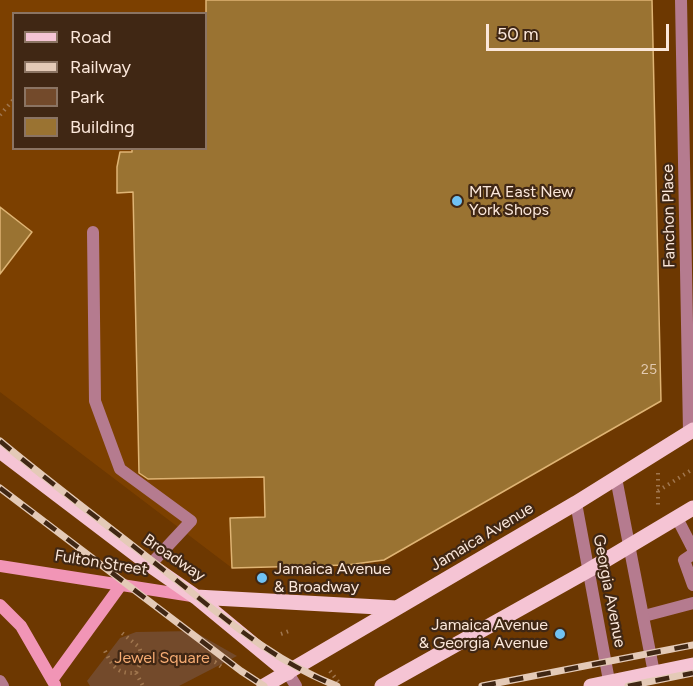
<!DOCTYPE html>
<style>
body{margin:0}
#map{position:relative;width:693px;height:686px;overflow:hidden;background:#6d3801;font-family:Figtree,sans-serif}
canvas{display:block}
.legend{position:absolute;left:12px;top:12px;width:195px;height:138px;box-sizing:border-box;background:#402714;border:2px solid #8b7463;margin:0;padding:8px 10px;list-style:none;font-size:18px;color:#fbe7da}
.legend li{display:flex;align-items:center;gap:12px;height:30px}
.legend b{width:30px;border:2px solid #8b7463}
.scale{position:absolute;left:486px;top:24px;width:183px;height:27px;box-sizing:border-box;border:3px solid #fbe7da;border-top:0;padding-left:8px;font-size:18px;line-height:21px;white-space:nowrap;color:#fbe7da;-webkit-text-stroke:4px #402714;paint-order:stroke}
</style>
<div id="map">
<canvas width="693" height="686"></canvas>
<ul class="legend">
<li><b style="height:8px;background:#f5c4d4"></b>Road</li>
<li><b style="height:8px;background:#e4cab7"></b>Railway</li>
<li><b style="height:16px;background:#734a2b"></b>Park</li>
<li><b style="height:16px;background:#9a7332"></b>Building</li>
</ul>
<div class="scale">50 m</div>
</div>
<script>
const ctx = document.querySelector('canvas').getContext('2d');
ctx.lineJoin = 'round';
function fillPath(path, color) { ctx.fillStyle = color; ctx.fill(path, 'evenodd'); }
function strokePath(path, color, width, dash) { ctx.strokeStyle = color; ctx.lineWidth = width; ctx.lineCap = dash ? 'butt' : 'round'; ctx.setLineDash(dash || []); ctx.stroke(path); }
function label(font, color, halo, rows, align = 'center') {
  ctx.font = font + ' Figtree,sans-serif'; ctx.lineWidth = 4.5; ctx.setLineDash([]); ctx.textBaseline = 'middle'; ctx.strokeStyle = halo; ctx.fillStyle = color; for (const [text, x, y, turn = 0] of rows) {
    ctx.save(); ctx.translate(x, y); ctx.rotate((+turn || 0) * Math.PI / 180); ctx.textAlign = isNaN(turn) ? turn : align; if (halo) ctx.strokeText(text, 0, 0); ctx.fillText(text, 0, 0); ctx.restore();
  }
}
const built = new Path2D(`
 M0 0H252L265 517 230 518 232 568 0 392ZM14 14H206V148H14Z`);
const green = new Path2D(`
 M193 631 237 656 179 686H90L87 681 120 638 136 632Z`);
const building = new Path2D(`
 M206 0H652L661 401 384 560 347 565 232 568 230 518 265 517 264 477 148 479 139 473 133 192 117 193V167L120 152H132V148H206Z
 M0 207 32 232 0 274Z`);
const path = new Path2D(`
 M0 115 14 99
 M658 473V506
 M658 491 693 469
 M281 634 292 630
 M105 651C113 667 117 674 136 673L143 658 139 647 122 633
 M143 658 215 662 223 668
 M330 671 340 684
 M136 673 143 686`);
const lane = new Path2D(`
 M93 232 95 401 120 469 191 521 150 565
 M677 518 693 549
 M693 554 684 560 693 585
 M644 616 693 603`);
const street = new Path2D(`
 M681 0 689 432
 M616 478 654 673
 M576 503 610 686
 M288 673 296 686
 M0 681 3 686`);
const secondary = new Path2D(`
 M0 566 192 596
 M0 605 21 626 55 685
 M52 680 121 585`);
const primary = new Path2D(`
 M0 451 150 565 196 597 288 673
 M196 597 397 608
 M264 686 576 503 693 430
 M382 686 589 570 693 508
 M591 686 693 665`);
const rail = new Path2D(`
 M0 441C54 486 111 528 166 572 220 614 272 661 337 686
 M0 488 241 671 264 686
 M482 686 693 645
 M628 686 693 673`);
const markers = [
 [457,201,6,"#70c2f4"],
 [262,578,6,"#70c2f4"],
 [560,634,6,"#70c2f4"]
];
const numberNames = [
 ["25",649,370]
];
const poiNames = [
 ["MTA East New",469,192],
 ["York Shops",469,210],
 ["Jamaica Avenue",274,569],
 ["& Broadway",274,587],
 ["Jamaica Avenue",548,625,"right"],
 ["& Georgia Avenue",548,643,"right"]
];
const streetNames = [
 ["Fanchon Place",669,216,-91],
 ["Jamaica Avenue",482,537,-31],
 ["Broadway",174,558,34],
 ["Fulton Street",101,563,9],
 ["Georgia Avenue",609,591,79]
];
const parkNames = [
 ["Jewel Square",162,658]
];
fillPath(built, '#7c4000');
fillPath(green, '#734a2b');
fillPath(building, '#9a7332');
strokePath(building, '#dfb474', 1.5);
strokePath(path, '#a0764e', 4, [1.5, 4.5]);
strokePath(lane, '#b57b8f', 12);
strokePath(street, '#b57b8f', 12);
strokePath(secondary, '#f195b6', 12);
strokePath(primary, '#f5c4d4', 15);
strokePath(rail, '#e4cab7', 7);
strokePath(rail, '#402714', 4.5, [14]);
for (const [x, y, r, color] of markers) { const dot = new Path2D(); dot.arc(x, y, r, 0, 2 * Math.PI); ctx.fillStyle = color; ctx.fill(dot); strokePath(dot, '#402714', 2); }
label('14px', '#e3cab0', null, numberNames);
label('16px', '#fbe7da', '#402714', poiNames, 'left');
label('16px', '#fbe7da', '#402714', streetNames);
label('16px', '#f6ac73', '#402714', parkNames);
</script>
